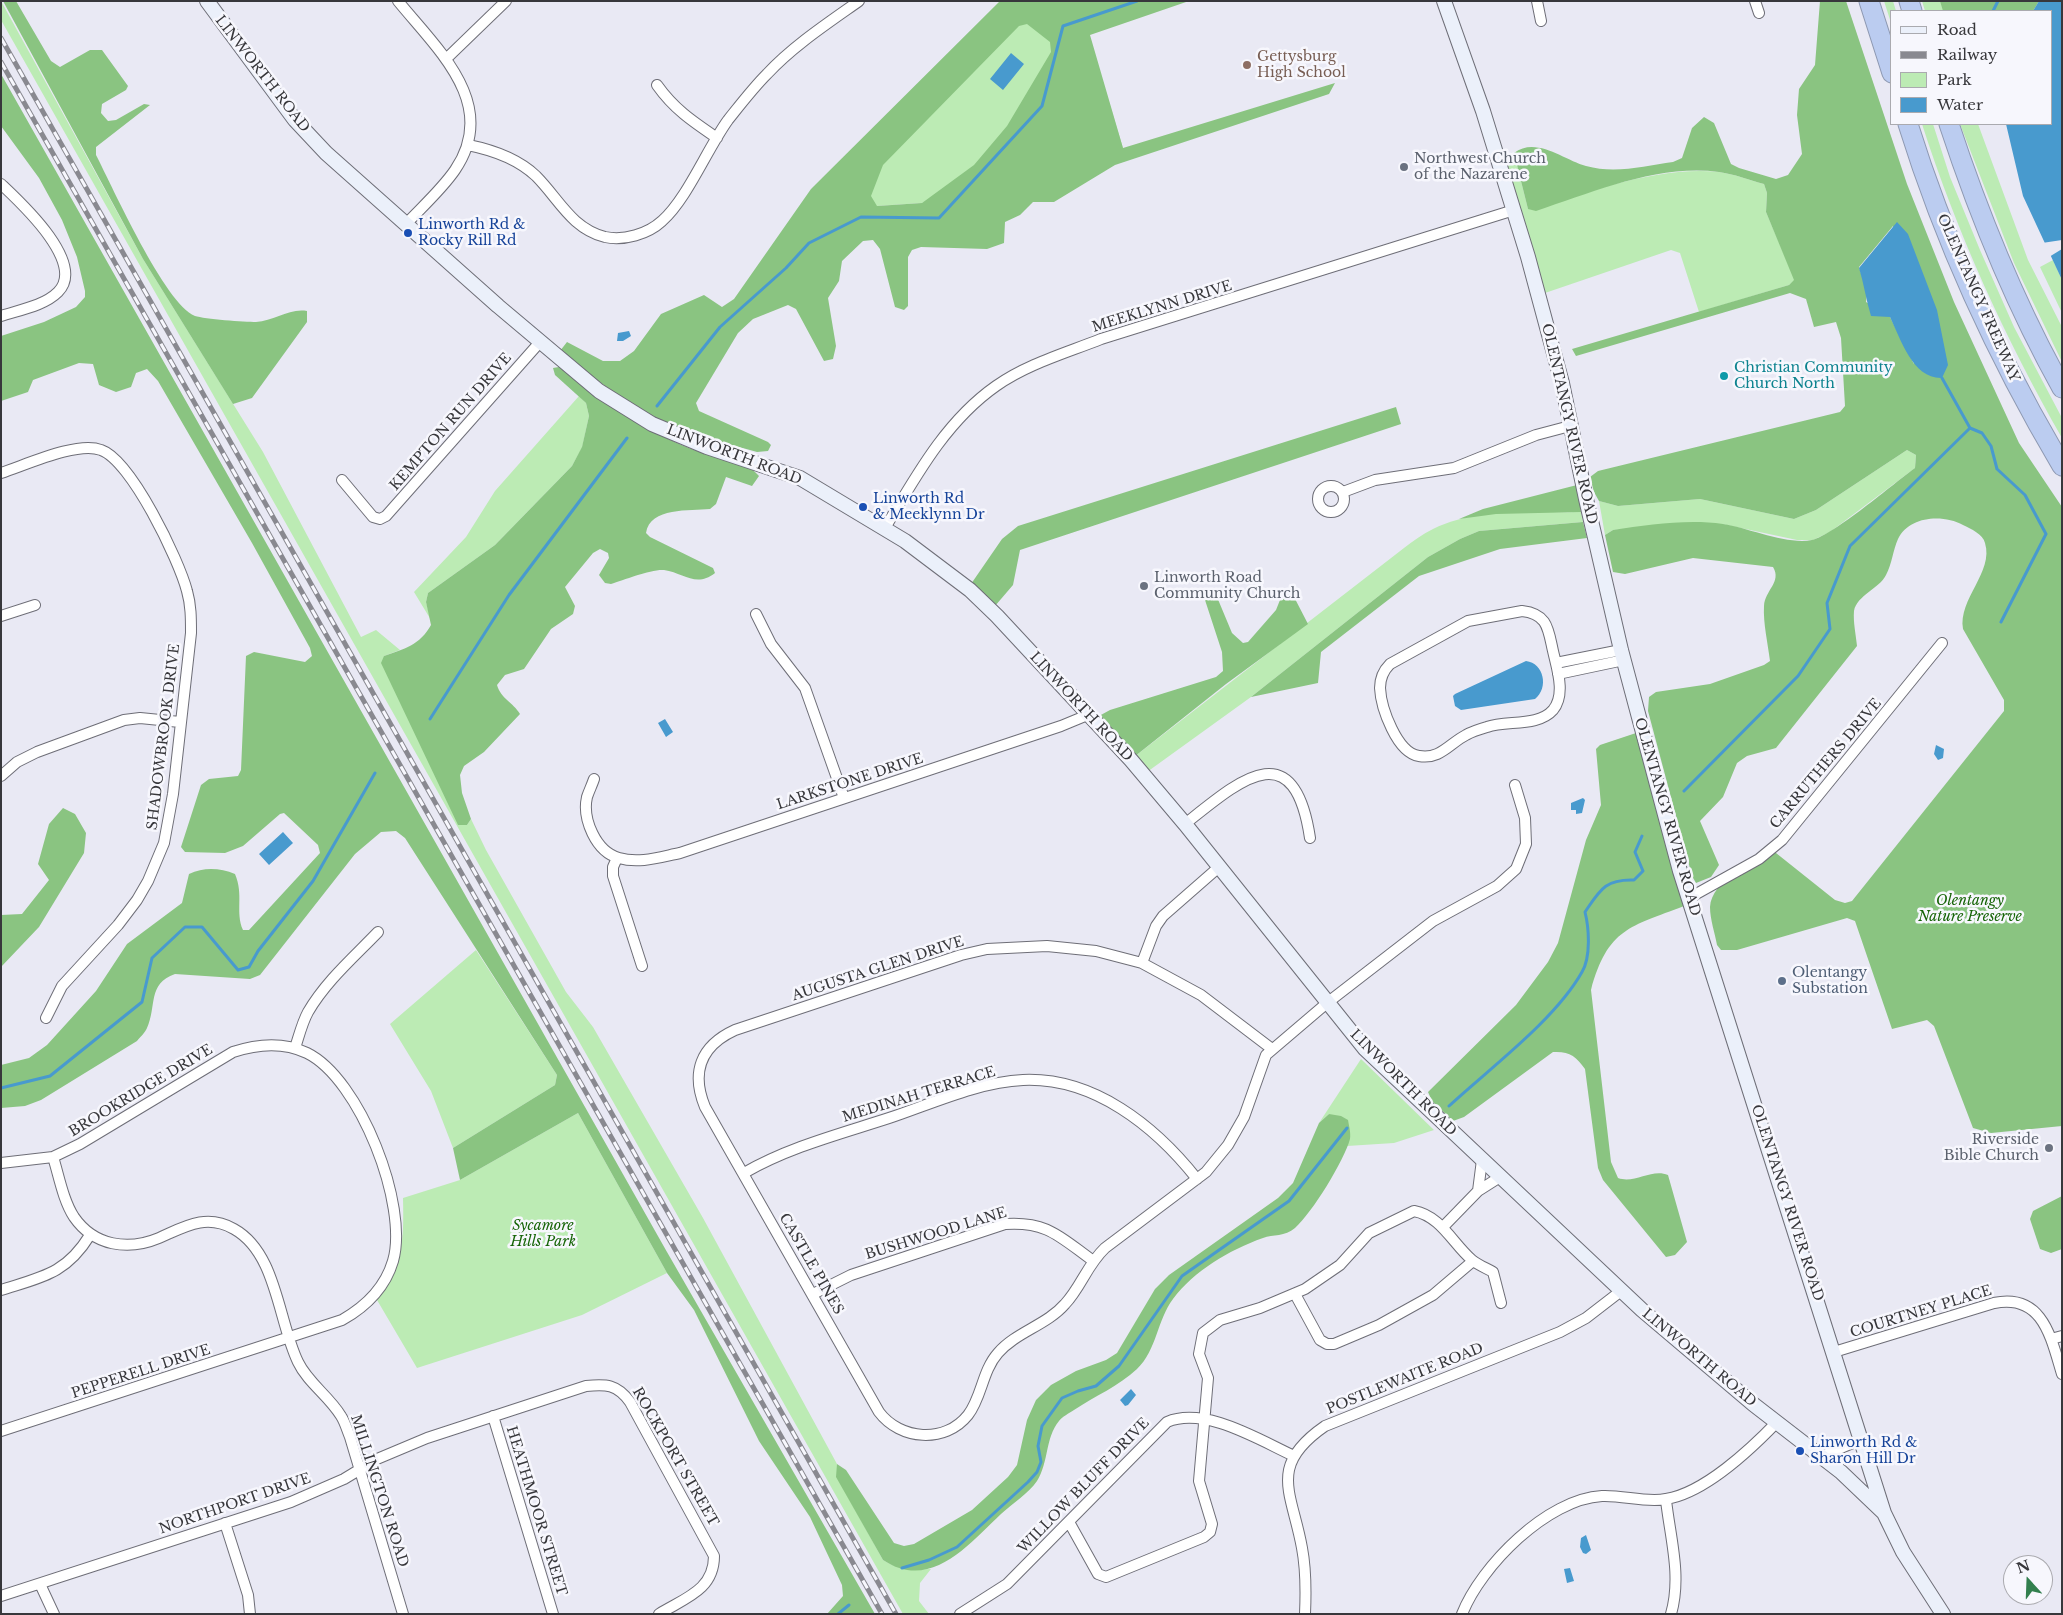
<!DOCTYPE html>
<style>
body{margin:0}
#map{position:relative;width:2063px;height:1615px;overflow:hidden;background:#e9e9f4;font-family:"Libre Baskerville",serif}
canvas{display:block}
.frame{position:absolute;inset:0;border:2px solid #37373b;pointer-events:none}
.legend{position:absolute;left:1890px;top:10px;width:162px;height:115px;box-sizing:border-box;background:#f7f7fd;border:1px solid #aaaaaf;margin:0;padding:6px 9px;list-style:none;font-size:15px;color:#37373b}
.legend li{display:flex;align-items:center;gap:10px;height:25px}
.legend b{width:25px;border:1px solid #aaaaaf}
.north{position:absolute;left:2003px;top:1555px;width:50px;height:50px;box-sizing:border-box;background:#f7f7fd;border:1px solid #aaaaaf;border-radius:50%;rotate:340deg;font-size:14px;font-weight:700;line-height:20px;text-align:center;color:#37373b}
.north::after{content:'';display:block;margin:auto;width:18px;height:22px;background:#327f4e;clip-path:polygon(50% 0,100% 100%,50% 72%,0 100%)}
</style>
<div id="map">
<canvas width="2063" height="1615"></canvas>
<div class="frame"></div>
<ul class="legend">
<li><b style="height:6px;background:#ebf0fa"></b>Road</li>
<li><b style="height:6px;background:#898990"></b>Railway</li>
<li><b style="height:14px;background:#bcebb4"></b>Park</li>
<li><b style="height:14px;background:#489ace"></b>Water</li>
</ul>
<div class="north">N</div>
</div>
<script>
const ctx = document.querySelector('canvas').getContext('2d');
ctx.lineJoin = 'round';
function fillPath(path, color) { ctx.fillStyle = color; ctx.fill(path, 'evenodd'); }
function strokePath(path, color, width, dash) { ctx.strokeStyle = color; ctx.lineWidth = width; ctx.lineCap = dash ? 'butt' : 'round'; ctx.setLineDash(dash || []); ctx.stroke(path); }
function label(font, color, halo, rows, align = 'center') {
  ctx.font = font + ' "Libre Baskerville",serif'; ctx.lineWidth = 5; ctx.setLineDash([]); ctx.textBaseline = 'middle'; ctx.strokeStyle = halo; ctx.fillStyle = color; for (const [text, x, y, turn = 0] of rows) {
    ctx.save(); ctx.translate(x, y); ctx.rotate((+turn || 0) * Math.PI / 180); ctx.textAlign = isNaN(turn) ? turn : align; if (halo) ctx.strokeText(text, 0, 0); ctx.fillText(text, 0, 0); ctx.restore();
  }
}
const green = new Path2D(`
 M1 1 143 259 263 452 361 637 376 630 400 650 384 656 467 825 471 819 486 850 566 992 593 1027 703 1218 837 1464V1477L883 1560C898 1570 914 1570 931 1569L920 1583 919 1601 929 1614H903L1 20Z
 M1015 1 1083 16 1123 148 922 203 877 206 836 200Z
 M1884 1H1893L1896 11H1892V26Z
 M1922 1H2039L2033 11H1925Z
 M1922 124H1933L1950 177 1980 250 2014 327 2062 418V438C2005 338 1957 233 1922 124Z
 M1960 124H1978L2028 260 2062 327V362L2014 263Z
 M1514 153 1528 209C1584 193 1661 165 1719 172 1734 174 1749 180 1764 184L1767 193 1766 212 1795 280 1789 285 1699 312 1680 253 1671 250 1545 293 1505 157Z
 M2053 260 2062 280V313L2040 267Z
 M579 396 586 403 589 416 582 448 572 466 495 545 428 593 426 602 431 620 414 592 466 537 495 491Z
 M1907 450 1916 455 1915 468 1830 532 1813 540H1797L1722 524 1613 530 1605 535 1599 501 1618 506 1700 499 1794 519 1816 510Z
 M1581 512 1583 522 1479 531 1460 539 1428 557 1251 697 1147 772 1134 757 1404 548C1413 541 1423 534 1433 529 1477 507 1533 513 1581 512Z
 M476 950 557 1075 555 1085 453 1148 431 1091 390 1024Z
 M1361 1059 1434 1130 1394 1143 1347 1146 1350 1137 1329 1114 1319 1123Z
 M578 1113 667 1273 582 1315 417 1368 377 1300C403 1259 404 1245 403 1198L460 1180Z`);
const forest = new Path2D(`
 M3 1H16L51 61 60 67 90 50H102L128 86 126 90 102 104 101 113 108 121 116 120 144 104 150 105 96 147V155C113 188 165 304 195 316 204 319 245 322 256 322 274 321 289 308 307 311V322L252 398 233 404 143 259Z
 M1000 1H1189L1090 35 1123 148 1335 83 1329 94 1115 165 1054 202H1033L1020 215 1005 222 1004 243 987 249 921 247 912 250 908 257V306L904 310 895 307 880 249 873 240 863 241 842 261 839 281 828 298 836 346 833 359 824 361 796 309 788 305 753 319 738 333 696 403 699 411 768 442 771 445 768 451 757 452C729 444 698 438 672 426 631 406 595 380 560 351L567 342 603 361H620L634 351 661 314 704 295 722 307 734 299 811 189ZM1027 24 1050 42 1051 52 1007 126 974 165 922 203 877 206 871 196 883 165 1019 26Z
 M1820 1H1846L1907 184 1954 302 2019 443 2062 507V1126L1991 1133 1973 1128 1934 1026 1927 1020 1892 1029 1855 921 1847 918 1737 950H1721L1717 945C1715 934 1710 919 1710 907 1712 880 1750 865 1771 852L1776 853 1835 900 1845 903 1852 901 2004 711V700L1963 629C1958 599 1994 572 1985 543 1983 534 1971 529 1963 525 1943 514 1909 516 1898 539 1893 550 1892 564 1886 575 1879 589 1857 595 1854 611 1853 622 1856 635 1857 646L1776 748 1747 756 1737 763 1723 797 1700 821 1719 865 1711 877 1696 883 1692 876 1648 711 1649 697 1656 692 1710 684 1764 665 1770 661C1768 644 1763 623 1764 606 1765 590 1782 582 1773 567L1693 558 1625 574 1613 572 1605 535 1613 530C1649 525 1686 519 1723 524 1749 528 1787 545 1812 540 1834 535 1894 483 1915 468L1916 455 1907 450 1816 510 1794 519 1700 499 1618 506 1599 501 1594 492 1590 477 1598 471 1840 412 1845 406 1841 338 1836 322 1814 327 1806 299 1790 293 1576 356 1572 349 1789 285 1794 280 1766 212 1767 193 1764 184C1749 180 1734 174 1719 172 1657 164 1594 192 1536 211L1528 209 1514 153C1536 136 1564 160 1586 166 1615 174 1645 166 1673 162L1682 158 1692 128 1704 117 1714 123 1731 164 1739 168 1776 179 1788 175 1802 154 1797 115 1799 89 1815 65ZM1893 226 1914 364 1890 317 1866 302 1867 292 1859 267Z
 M1940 1H2039L2033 11H1943Z
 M1 74 667 1252 875 1614H827L843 1596 842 1585 810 1517 759 1441 694 1310 667 1273 578 1113 460 1180 453 1148 555 1085 557 1075 405 838 396 831 381 832 355 854 260 975 250 979 175 974C147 984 157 1006 147 1028 145 1033 140 1037 137 1041L41 1100 25 1106 1 1108V1065L29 1058 47 1045 96 991 127 944 182 903 189 874C204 867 220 868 235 874 244 895 235 912 243 930H249L320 853 318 845 284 813 280 814 243 846 225 853 185 852 181 847 201 785 209 779 238 776 241 770 246 656 254 652 305 662 312 656 310 648 252 543 158 381 147 369 136 373 131 387 116 392 99 385 93 364 79 363 33 380 28 392 1 401V336L44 322 76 307 85 297V291L77 257 62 220 39 178 1 126Z
 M559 367C603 400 647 434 700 452 719 458 746 460 759 476L752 486 726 477 716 504 710 509C690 511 650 507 646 533L650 537 713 568 715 573C696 588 684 573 664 570 651 569 624 580 611 584L605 583 599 575 609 558 608 553 600 549 593 553 565 587 575 606 573 614 551 629 524 669 505 675 497 685C501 699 513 702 520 714L484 752 464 766 460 775 462 793 471 819 467 825H458L381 663 384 656C404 649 420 645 431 625L426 602 428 593 495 545 572 466 582 447 589 416 586 403 555 375 553 368Z
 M1396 407 1401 424 1020 550 1013 585 995 606 971 584 1002 539 1018 526Z
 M1577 485 1581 512 1496 514 1459 519 1483 509Z
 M1583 522 1587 538 1500 549 1419 576 1321 652 1318 683 1251 697 1428 557 1460 539 1479 531Z
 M1292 593 1308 624 1226 684 1134 757 1099 716 1110 710 1216 677 1223 671 1222 652 1205 600 1209 596 1217 597 1232 633 1243 643 1248 642 1276 610 1282 595Z
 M1636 733 1684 906C1630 927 1608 928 1591 990L1611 1162 1618 1178C1635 1184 1652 1168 1668 1175L1687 1242 1675 1255 1666 1257 1603 1180 1598 1168 1585 1069C1576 1056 1569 1051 1553 1052L1464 1117 1453 1121 1432 1101 1428 1092 1516 1005 1548 962 1558 943 1586 840 1601 805 1596 749 1600 745Z
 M63 808 75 814 86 833 84 853 39 927 1 967V915L22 914 49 880 38 864 49 824Z
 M1329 1114 1341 1116 1348 1120C1349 1126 1351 1133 1350 1139 1344 1161 1312 1213 1295 1228 1285 1237 1273 1234 1263 1238 1229 1250 1194 1271 1173 1299 1157 1320 1157 1350 1137 1369 1119 1386 1095 1396 1074 1410 1069 1413 1062 1417 1059 1421 1045 1438 1049 1462 1037 1481 1029 1493 1012 1504 1001 1514 969 1544 931 1592 883 1560L836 1477 837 1464 846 1470 894 1543 904 1546 914 1544 972 1510 1008 1477 1017 1465 1027 1420 1036 1400 1051 1385 1076 1371 1106 1360 1117 1353 1155 1289 1169 1275 1278 1198 1293 1183 1319 1123Z
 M2062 1196V1249L2051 1253 2040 1249 2030 1219 2033 1211Z`);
const water = new Path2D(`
 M2039 1H2062V280L2023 196 2006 124H2052V11H2033Z
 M1011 53 1024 64 1003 90 990 79Z
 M1897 222 1908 234 1937 310 1948 365 1942 378C1913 379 1901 340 1890 317L1871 316C1866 300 1864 284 1859 268Z
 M629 331 631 336 623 341H617L618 333Z
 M1526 661C1544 663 1549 688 1535 699L1461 710 1455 706 1453 696 1455 694Z
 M665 719 673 732 666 737 658 723Z
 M1936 745 1944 749 1943 758 1938 760 1934 754Z
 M1583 798 1585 800 1582 813 1576 814V810H1571V803Z
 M283 832 293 843 269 865 259 854Z
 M1131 1389 1136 1395 1128 1405 1125 1406 1120 1400Z
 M1586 1535 1591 1550 1586 1554 1583 1553 1580 1547 1581 1538Z
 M1570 1568 1574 1581 1567 1583 1564 1569Z`);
const pier = new Path2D(`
 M2062 240V249L2049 257 2042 243Z`);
const stream = new Path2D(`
 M1993 11 1998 1
 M1942 378 1970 428 1982 433 1991 446 1997 469 2025 495 2046 534 2001 622
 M657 406 720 327 786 268 809 243 861 217 939 218 1042 106 1063 26 1137 1
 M430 719 509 595 627 438
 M1684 791 1798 676 1830 629 1827 603 1850 546 1970 428
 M1 1088 50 1076 142 1002 152 958 185 927H202L238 970 249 967 258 951 313 881 375 773
 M1449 1106C1490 1068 1555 1020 1582 972 1591 957 1589 928 1585 912 1600 890 1605 879 1634 880L1643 871 1635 852 1642 836
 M902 1568 929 1560 957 1547 1028 1482 1037 1472 1041 1462 1038 1446 1042 1426 1062 1398 1078 1391 1096 1386 1119 1366 1182 1276 1289 1201 1347 1128
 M838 1614 849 1605`);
const street = new Path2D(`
 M398 1C437 49 500 104 455 170 442 189 423 206 406 224
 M1537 1 1541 21
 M1755 1 1759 13
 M446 59 506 1
 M657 85C674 109 692 121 717 138
 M468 145C493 150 517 158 536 176 559 199 571 228 605 237 624 241 648 234 662 221 687 199 707 149 728 120 740 105 753 88 767 74 793 46 828 23 859 1
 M1 184C20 202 87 263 58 292 44 306 19 310 1 316
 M1 473C26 465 77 441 101 450 131 460 179 560 187 591 191 605 191 618 191 633L173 794 164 843 148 881 137 900 118 925 62 986 46 1018
 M342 480 373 517 380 519 386 516 540 342
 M1318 499a13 13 0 1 1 26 0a13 13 0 1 1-26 0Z
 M1343 492 1375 480 1454 468 1536 435 1570 426
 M885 528C916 476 946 421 996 386 1027 364 1066 353 1101 339L1514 210
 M1522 611C1548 614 1548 629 1553 651 1557 669 1566 694 1553 710 1538 727 1507 720 1487 727 1480 729 1473 731 1466 735 1450 743 1440 760 1419 756 1397 753 1381 708 1380 688 1380 678 1384 670 1390 664L1468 621Z
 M756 614 771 644 805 688 844 798
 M1 616 35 605
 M1556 663 1621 650
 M1558 674 1624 660
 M1 776 17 762 37 752 124 720 140 718 180 722
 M594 779C592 785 589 791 587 797 582 819 596 852 619 858 639 864 660 857 680 853L1061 726 1090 714
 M1185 824C1239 781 1294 731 1310 838
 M617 858 613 867V876L642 966
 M1689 898 1759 859 1782 840 1942 643
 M1142 963 1156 926 1163 916 1219 867
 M295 1048C299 1036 302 1023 308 1012 326 981 354 957 378 932
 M1272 1049 1201 995 1142 963 1096 951 1047 946 987 949 961 955 735 1030C700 1046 691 1073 705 1107L879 1412C900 1440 945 1444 968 1415 982 1397 982 1371 998 1353 1016 1332 1047 1325 1065 1304 1081 1287 1087 1265 1105 1248L1206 1172 1228 1145 1244 1117 1266 1055 1327 1003 1433 921 1497 886 1516 869 1526 844 1525 818 1515 785
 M53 1157C59 1176 63 1200 74 1217 94 1246 128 1251 159 1238 184 1227 206 1213 234 1229 277 1253 278 1321 298 1362 308 1383 329 1396 341 1416 345 1422 347 1430 350 1437L403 1614
 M1 1163 53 1157 80 1144 233 1052C257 1044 284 1042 307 1053 360 1079 409 1206 393 1261 385 1288 365 1307 342 1320L1 1431
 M744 1173C789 1147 840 1134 889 1118 931 1104 978 1082 1023 1080 1094 1077 1155 1126 1197 1179
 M1478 1191 1482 1160
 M1443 1227 1478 1191 1500 1177
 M1 1290C42 1277 66 1274 90 1235
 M813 1294 851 1275 1005 1224C1047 1221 1060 1237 1092 1260
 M1295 1294 1320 1340 1327 1344H1334L1379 1325 1433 1295 1473 1261
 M2051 1339 2062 1336
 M1834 1352 1994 1303C2043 1293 2051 1338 2062 1374
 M493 1416 553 1614
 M1822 1456 1860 1440
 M1666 1500C1670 1537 1682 1576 1671 1614
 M1069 1522 1098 1574 1106 1577 1204 1537 1210 1532 1212 1524 1199 1481 1208 1378 1199 1354 1203 1333 1220 1320 1260 1308 1305 1289 1340 1265 1369 1233 1414 1211C1441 1216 1453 1244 1472 1260 1478 1265 1486 1268 1493 1272L1501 1303
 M225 1523 248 1595 250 1614
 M40 1584 54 1614
 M1 1596 291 1502 344 1479 377 1459 427 1438 586 1386C606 1384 617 1384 630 1402L714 1556C714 1590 685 1598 659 1614
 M960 1614 1007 1584 1167 1422C1205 1406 1259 1440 1294 1456
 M1305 1614C1306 1592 1306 1569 1302 1548 1292 1492 1267 1466 1325 1426L1560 1332 1586 1318 1621 1291
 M1462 1614C1481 1566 1547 1499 1602 1496 1623 1495 1646 1503 1666 1499 1704 1493 1751 1449 1777 1422`);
const secondary = new Path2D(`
 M207 1 295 120 326 153 498 306 599 391 652 424 707 447 800 478 905 541 970 590 997 616 1131 760 1185 824 1365 1049 1642 1310 1753 1404 1841 1472 1884 1513
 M1444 1 1483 111 1528 257 1562 383 1586 499 1621 650 1680 871 1884 1513 1903 1552 1943 1614`);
const highway = new Path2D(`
 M1869 1 1892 73
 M1909 1 1912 11
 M1908 124C1945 243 1998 358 2062 466
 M1949 124C1979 215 2015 304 2062 388`);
const rail = new Path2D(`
 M1 38 896 1614
 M1 62 882 1614`);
const markers = [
 [1247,65,5,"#8d6e63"],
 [1404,167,5,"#6b7280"],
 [408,233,5,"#1a4fb4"],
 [1724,376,5,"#0f9aa8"],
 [863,507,5,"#1a4fb4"],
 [1144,586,5,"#6b7280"],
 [1782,981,5,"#5c6f8a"],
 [2049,1148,5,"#6b7280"],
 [1800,1451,5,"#1a4fb4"]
];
const educationNames = [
 ["Gettysburg",1257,57],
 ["High School",1257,73]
];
const streetNames = [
 ["LINWORTH ROAD",262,74,52],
 ["OLENTANGY FREEWAY",1978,298,66],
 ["MEEKLYNN DRIVE",1162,307,-17],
 ["KEMPTON RUN DRIVE",451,422,-49],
 ["OLENTANGY RIVER ROAD",1569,424,77],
 ["LINWORTH ROAD",734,455,21],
 ["LINWORTH ROAD",1081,707,47],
 ["SHADOWBROOK DRIVE",164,737,-83],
 ["CARRUTHERS DRIVE",1826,764,-50],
 ["LARKSTONE DRIVE",850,782,-18],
 ["OLENTANGY RIVER ROAD",1667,817,74],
 ["AUGUSTA GLEN DRIVE",878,969,-18],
 ["LINWORTH ROAD",1403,1083,45],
 ["BROOKRIDGE DRIVE",141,1091,-31],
 ["MEDINAH TERRACE",919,1095,-17],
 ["OLENTANGY RIVER ROAD",1787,1203,72],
 ["BUSHWOOD LANE",936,1234,-17],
 ["CASTLE PINES",811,1264,60],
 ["COURTNEY PLACE",1921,1312,-17],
 ["LINWORTH ROAD",1699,1358,40],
 ["PEPPERELL DRIVE",141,1372,-18],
 ["POSTLEWAITE ROAD",1405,1379,-22],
 ["ROCKPORT STREET",675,1457,60],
 ["WILLOW BLUFF DRIVE",1084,1486,-46],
 ["MILLINGTON ROAD",379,1491,72],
 ["NORTHPORT DRIVE",235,1504,-19],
 ["HEATHMOOR STREET",536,1511,73]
];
const worshipNames = [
 ["Northwest Church",1414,159],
 ["of the Nazarene",1414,175],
 ["Linworth Road",1154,578],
 ["Community Church",1154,594],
 ["Riverside",2039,1140,"right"],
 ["Bible Church",2039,1156,"right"]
];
const transitNames = [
 ["Linworth Rd &",418,225],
 ["Rocky Rill Rd",418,241],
 ["Linworth Rd",873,499],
 ["& Meeklynn Dr",873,515],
 ["Linworth Rd &",1810,1443],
 ["Sharon Hill Dr",1810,1459]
];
const cultureNames = [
 ["Christian Community",1734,368],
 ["Church North",1734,384]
];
const parkNames = [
 ["Olentangy",1970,901],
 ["Nature Preserve",1970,917],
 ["Sycamore",543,1226],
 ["Hills Park",543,1242]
];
const serviceNames = [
 ["Olentangy",1792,973],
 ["Substation",1792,989]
];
fillPath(green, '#bcebb4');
fillPath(forest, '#8ac481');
fillPath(water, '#489ace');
fillPath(pier, '#e9e9f4');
strokePath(stream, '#489ace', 3);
strokePath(street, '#6e6e77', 12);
strokePath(secondary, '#6e6e77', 16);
strokePath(highway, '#8d98b1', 21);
strokePath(street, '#fff', 10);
strokePath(secondary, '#ebf0fa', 14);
strokePath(highway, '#bbccf0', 19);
strokePath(rail, '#898990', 5);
strokePath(rail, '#f7f7fd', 3, [9]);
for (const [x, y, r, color] of markers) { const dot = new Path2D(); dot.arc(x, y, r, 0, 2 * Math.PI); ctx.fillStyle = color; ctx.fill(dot); strokePath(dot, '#f7f7fd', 2); }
label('14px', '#785e54', '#f7f7fd', educationNames, 'left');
label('14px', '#37373b', '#f7f7fd', streetNames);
label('14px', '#5b616d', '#f7f7fd', worshipNames, 'left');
label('14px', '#164399', '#f7f7fd', transitNames, 'left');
label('14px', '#0d838f', '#f7f7fd', cultureNames, 'left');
label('italic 14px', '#176508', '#f7f7fd', parkNames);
label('14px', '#4e5e75', '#f7f7fd', serviceNames, 'left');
</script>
